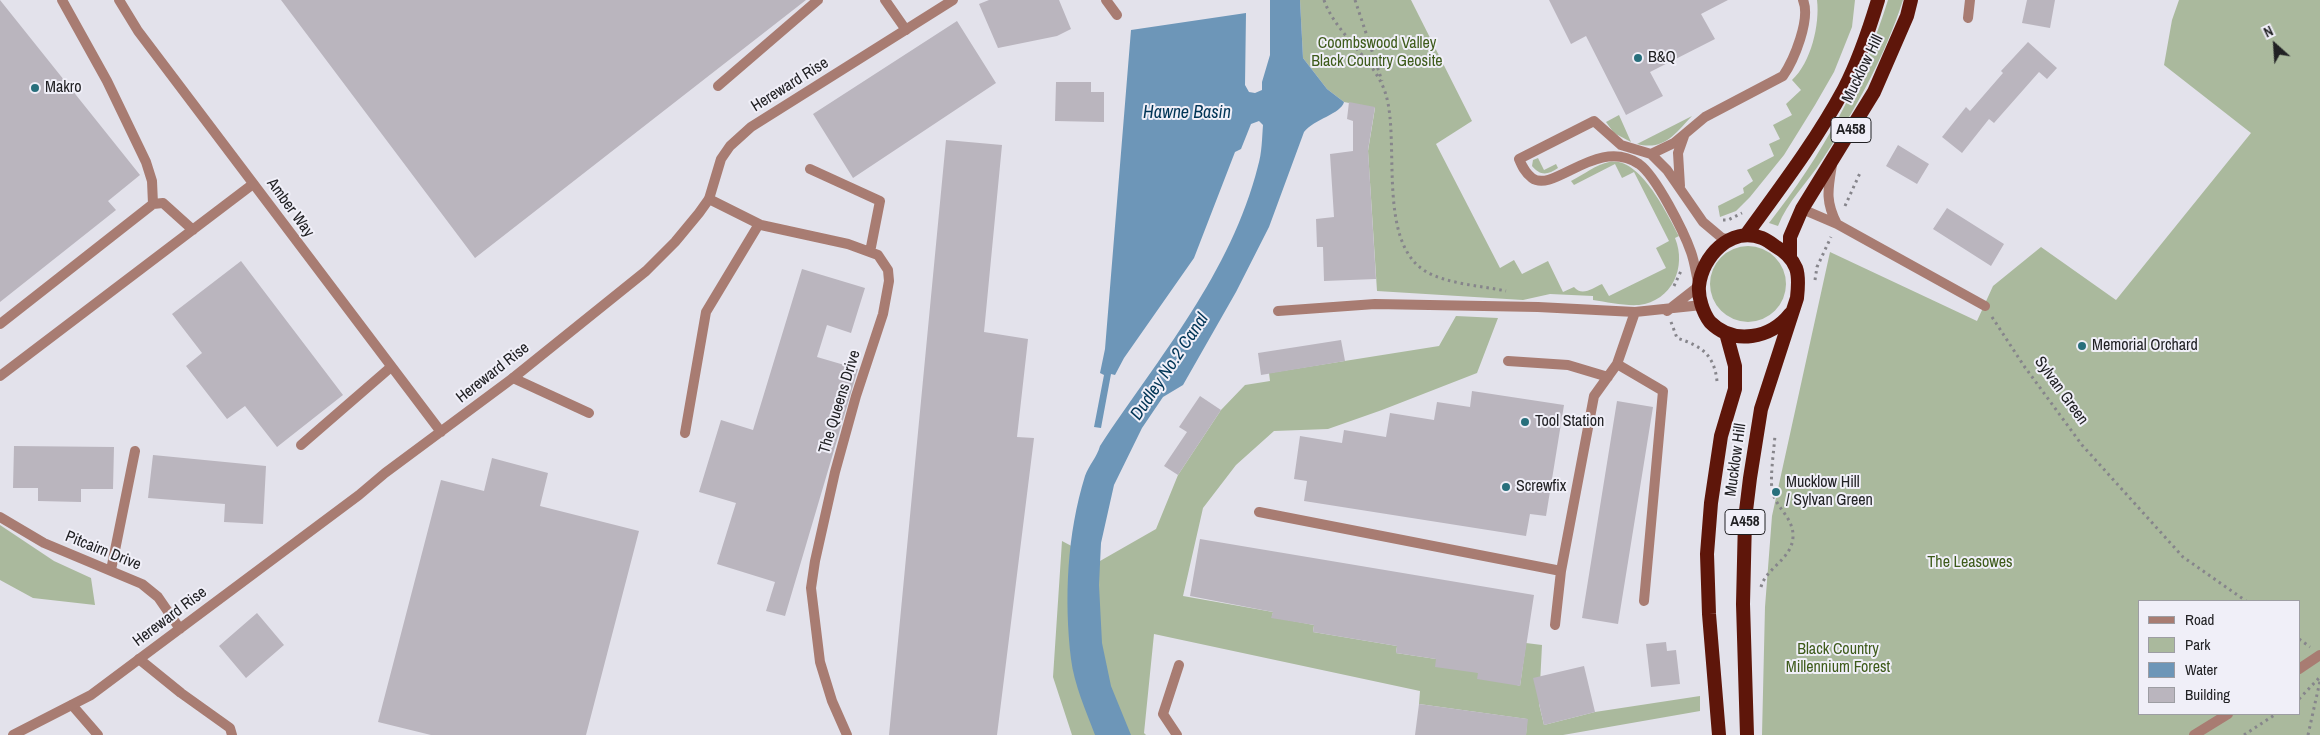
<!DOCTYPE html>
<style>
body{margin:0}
#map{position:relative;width:2320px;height:735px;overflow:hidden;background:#e3e2eb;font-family:"Archivo Narrow",sans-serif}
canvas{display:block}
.legend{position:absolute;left:2138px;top:600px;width:162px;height:115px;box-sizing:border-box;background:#f0eff8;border:1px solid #9d9da3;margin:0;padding:6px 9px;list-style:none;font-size:15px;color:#212124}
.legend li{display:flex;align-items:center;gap:10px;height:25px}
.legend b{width:25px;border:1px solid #9d9da3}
.north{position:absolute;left:2250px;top:20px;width:50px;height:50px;-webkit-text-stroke:4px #f0eff8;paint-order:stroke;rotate:334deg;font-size:14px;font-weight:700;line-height:20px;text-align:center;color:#212124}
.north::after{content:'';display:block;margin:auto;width:18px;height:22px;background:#212124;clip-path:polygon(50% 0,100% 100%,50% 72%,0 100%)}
</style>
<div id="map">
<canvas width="2320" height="735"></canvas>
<ul class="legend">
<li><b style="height:6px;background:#a87c72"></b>Road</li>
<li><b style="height:14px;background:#aab99d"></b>Park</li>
<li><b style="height:14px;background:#6d96b8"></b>Water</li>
<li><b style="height:14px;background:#bab5be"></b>Building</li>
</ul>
<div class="north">N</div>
</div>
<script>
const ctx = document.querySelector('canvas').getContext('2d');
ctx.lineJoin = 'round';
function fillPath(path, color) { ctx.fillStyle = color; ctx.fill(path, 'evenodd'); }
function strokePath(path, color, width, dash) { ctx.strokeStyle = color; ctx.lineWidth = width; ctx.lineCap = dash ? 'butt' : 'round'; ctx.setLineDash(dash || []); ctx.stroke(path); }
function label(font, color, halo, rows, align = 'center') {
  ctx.font = font + ' "Archivo Narrow",sans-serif'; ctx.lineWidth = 4; ctx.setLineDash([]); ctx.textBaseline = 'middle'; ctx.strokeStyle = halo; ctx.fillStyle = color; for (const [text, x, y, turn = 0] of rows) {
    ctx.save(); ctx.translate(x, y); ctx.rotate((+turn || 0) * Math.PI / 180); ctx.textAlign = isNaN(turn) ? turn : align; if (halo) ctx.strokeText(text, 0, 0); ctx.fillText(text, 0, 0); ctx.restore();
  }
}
const green = new Path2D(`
 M1300 0H1411L1472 121 1436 144 1500 268 1514 260 1522 274 1548 261 1563 292 1574 287C1582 297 1593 288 1602 284L1609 296 1666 268 1656 248 1669 241 1634 172 1622 178 1615 164 1574 185 1571 181C1583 175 1597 164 1609 162 1640 156 1667 214 1679 236L1675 238C1687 267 1672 301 1639 305 1624 306 1607 302 1593 300V296L1550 294 1523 300 1377 291 1368 151 1375 108 1344 102 1327 89 1303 58Z
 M1817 0H1855L1852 27 1834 72 1815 105 1784 155 1750 197 1736 211 1720 217 1718 206 1744 193 1743 188 1753 181 1747 170 1774 156 1769 144 1780 139 1773 125 1792 115 1786 104 1801 90 1792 80C1811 63 1820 24 1817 0Z
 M1888 0H1903C1885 56 1855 111 1822 160 1808 182 1787 202 1778 226L1769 223C1822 156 1863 81 1888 0Z
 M2179 0H2320V735H1762L1765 607 1772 516 1830 252 1977 321 1993 286 2041 247 2116 300 2251 133 2164 65 2172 20ZM2139 601H2299V714H2139Z
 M1619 115 1631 142 1614 133 1606 122Z
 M1692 116C1675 134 1664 151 1637 144Z
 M1538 158 1544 170 1556 164 1558 168C1548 175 1540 176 1532 166L1533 160Z
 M1710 284a38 38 0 1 1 76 0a38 38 0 1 1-76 0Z
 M1456 316 1498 318 1477 373 1382 410 1328 429 1274 431 1236 465 1203 508 1183 596 1273 612 1272 617 1314 625 1313 632 1397 646 1396 653 1436 659 1520 686 1526 643 1542 645 1539 704 1544 725 1595 712 1700 696V711L1563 735H1526L1527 719 1419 704 1420 691 1154 634 1144 733 1146 735H1072L1053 677 1062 541 1100 561 1156 529 1178 475 1221 410 1245 385 1270 381 1269 373 1439 346Z
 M0 525 54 561 91 578 95 605 33 598 0 580Z`);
const water = new Path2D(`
 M1270 0H1300L1303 58 1327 89 1344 102C1341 114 1314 119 1304 132L1269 227 1236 292 1183 385 1163 397 1142 428 1114 485 1101 543 1099 585 1102 643 1111 686 1131 735H1095C1086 711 1074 684 1071 659 1064 599 1067 534 1085 476 1089 465 1097 457 1100 446 1159 357 1231 273 1258 166 1262 153 1262 138 1263 125L1259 121 1251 124 1241 149 1235 152 1194 258 1124 358 1115 375 1111 374 1101 428 1094 427 1104 375 1100 373 1105 349 1131 30 1246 13 1245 85 1249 92 1255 93 1262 90V82L1270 55Z`);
const building = new Path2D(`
 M0 0 140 175 108 201 116 210 0 302Z
 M281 0H806L475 258Z
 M989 0H1059L1071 29 1057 36 998 48 979 4Z
 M1549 0H1728L1701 14 1715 39 1650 72 1663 96 1626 115 1586 36 1571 44Z
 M2027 0H2055L2050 28 2022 23Z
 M957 21 996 83 853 178 813 114Z
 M2028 42 2057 68 2047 79 2039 72 1994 123 1989 119 1962 153 1942 137 1966 107 1970 111 2003 73 2001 71Z
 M1056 82H1091V92H1104V122L1055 121Z
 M1349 102 1375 107 1368 150 1376 279 1324 281 1323 247H1317L1316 219 1334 217 1330 154 1353 151V121L1347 119Z
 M946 140 1002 145 984 332 1028 339 1017 437 1034 438 997 735H889Z
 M1898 145 1929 164 1917 184 1886 166Z
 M1947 208 2004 244 1991 266 1933 229Z
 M241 261 343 395 277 447 245 406 227 419 186 366 202 353 172 314Z
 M802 269 865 288 851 333 827 325 817 357 858 369 785 616 766 611 775 582 717 564 736 503 699 492 721 420 753 430Z
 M1341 340 1345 361 1261 375 1258 353Z
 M1472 391 1564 405 1546 516 1530 514 1526 536 1304 501 1307 481 1294 479 1300 436 1342 443 1344 430 1386 437 1390 413 1434 420 1437 402 1470 407Z
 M1200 396 1221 410 1178 475 1164 466 1187 432 1179 427Z
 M1617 401 1653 407 1618 624 1582 618Z
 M14 446 114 447 113 489H81V502L38 501V488H13Z
 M153 455 266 466 263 524 224 522 225 504 148 498Z
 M492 458 548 473 540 506 639 531 586 735H431L378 722 441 480 484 491Z
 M1200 539 1534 595 1520 686 1477 679 1478 673 1435 667 1436 659 1396 653 1397 646 1313 632 1314 625 1271 618 1273 612 1190 596Z
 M257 613 284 645 246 678 219 646Z
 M1666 642 1667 651 1676 650 1680 684 1651 687 1646 644Z
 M1584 666 1595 712 1544 725 1533 678Z
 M1419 704 1528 719 1526 735H1415Z`);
const path = new Path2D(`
 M1324 0C1336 35 1376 60 1386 95 1400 142 1377 241 1425 271 1446 284 1483 286 1506 291
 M1355 0 1382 81
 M1845 206 1860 173
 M1723 220H1728L1742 213
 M1815 280 1817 267 1831 237
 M1674 286 1681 271
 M1992 317 2024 366 2082 445 2183 557 2246 601
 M1671 322 1677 338C1701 346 1714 354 1717 381
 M1761 587C1766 568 1792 559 1793 537 1794 517 1774 507 1772 489 1770 476 1774 450 1775 435
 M2299 639 2310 647
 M2299 699 2320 677
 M2244 735 2276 714
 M2308 735 2320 681`);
const service = new Path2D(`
 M62 0 107 81 146 162 152 181 153 204
 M885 0 906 30
 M718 86 818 0
 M1651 154 1674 143 1705 117 1783 76C1794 60 1811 19 1803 0
 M810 169 880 201 870 252
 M1680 186 1678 153 1684 136
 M709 199 761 225 848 244 878 255 888 270 889 281 883 314 856 396 835 472 815 561 811 588 820 662 832 701 847 735
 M1278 311 1375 304 1538 307 1635 312 1702 305
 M1667 311 1699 286C1696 275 1695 263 1691 252 1684 232 1656 176 1639 164 1597 136 1554 194 1532 178 1525 173 1522 166 1519 159L1594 121 1621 145 1651 154 1667 170 1703 222 1722 238 1731 240
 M0 324 153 204 163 203 193 230
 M1508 361 1568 365 1608 377
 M1617 364 1663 391 1644 601
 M0 376 253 184
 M513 378 589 413
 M685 433 706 312 759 224
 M301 445 391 367
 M1259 512 1561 571 1594 396 1617 364 1635 312
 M111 570 135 451
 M1555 625 1561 571
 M139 659 181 693 230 728 232 735
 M2299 669 2320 655
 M72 705 98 735
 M1177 735 1163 714 1179 665
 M2194 735 2228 714`);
const minor = new Path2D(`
 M119 0 138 31 441 432
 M1106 0 1117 15
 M1968 18 1970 0
 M1832 165C1828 189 1825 201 1837 224
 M1802 209 1837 224 1985 306
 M0 517 44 543 142 584 158 597 180 629
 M13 735 91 695 359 495 385 473 513 378 646 271 675 242 699 213 709 199 721 159 730 146 751 127 953 0`);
const trunk = new Path2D(`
 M1746 235C1780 188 1816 141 1844 89 1858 62 1869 30 1878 0
 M1790 257V237L1802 209 1874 92 1907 16 1911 0
 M1719 735 1709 614 1707 554 1711 503 1721 436 1735 389V366L1726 333
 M1747 735 1743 604 1745 519 1750 478 1761 409 1797 298C1798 289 1799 276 1796 268 1792 258 1784 251 1775 246 1771 243 1767 240 1762 238 1730 226 1702 257 1699 286 1698 297 1703 313 1710 322 1734 346 1771 338 1790 314`);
const markers = [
 [1638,58,5,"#286f7c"],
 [35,88,5,"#286f7c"],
 [2082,346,5,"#286f7c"],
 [1525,422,5,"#286f7c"],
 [1506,487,5,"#286f7c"],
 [1776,492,5,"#286f7c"]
];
const shields = [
 [1851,130,40],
 [1745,522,40]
];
const shieldNames = [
 ["A458",1851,130],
 ["A458",1745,522]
];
const parkNames = [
 ["Coombswood Valley",1377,44],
 ["Black Country Geosite",1377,62],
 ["The Leasowes",1970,563],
 ["Black Country",1838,650],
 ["Millennium Forest",1838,668]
];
const poiNames = [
 ["B&Q",1648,58],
 ["Makro",45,88],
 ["Memorial Orchard",2092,346],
 ["Tool Station",1535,422],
 ["Mucklow Hill",1786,483],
 ["/ Sylvan Green",1786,501],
 ["Screwfix",1516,487]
];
const streetNames = [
 ["Mucklow Hill",1863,69,-64],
 ["Hereward Rise",790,85,-32],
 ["Amber Way",290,208,54],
 ["Hereward Rise",493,373,-38],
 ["Sylvan Green",2061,391,54],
 ["The Queens Drive",840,402,-73],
 ["Mucklow Hill",1736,460,-82],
 ["Pitcairn Drive",103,551,22],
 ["Hereward Rise",170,617,-37]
];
const waterNames = [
 ["Hawne Basin",1187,113],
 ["Dudley No.2 Canal",1170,367,-56]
];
fillPath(green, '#aab99d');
fillPath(water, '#6d96b8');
fillPath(building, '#bab5be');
strokePath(path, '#86858b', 3, [2.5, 4]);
strokePath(service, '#a87c72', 10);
strokePath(minor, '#a87c72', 10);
strokePath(trunk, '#5e160a', 14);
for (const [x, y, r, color] of markers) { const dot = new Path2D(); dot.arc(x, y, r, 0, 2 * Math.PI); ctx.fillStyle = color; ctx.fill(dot); strokePath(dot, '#f0eff8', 2); }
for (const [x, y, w] of shields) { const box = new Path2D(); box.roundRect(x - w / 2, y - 12.5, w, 25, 4); ctx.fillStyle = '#f0eff8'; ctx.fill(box); strokePath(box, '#212124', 1); }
label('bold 15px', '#212124', null, shieldNames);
label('16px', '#3e5b1b', '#f0eff8', parkNames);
label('16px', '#212124', '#f0eff8', poiNames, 'left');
label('16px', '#212124', '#f0eff8', streetNames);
label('italic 18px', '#003556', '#f0eff8', waterNames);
</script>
